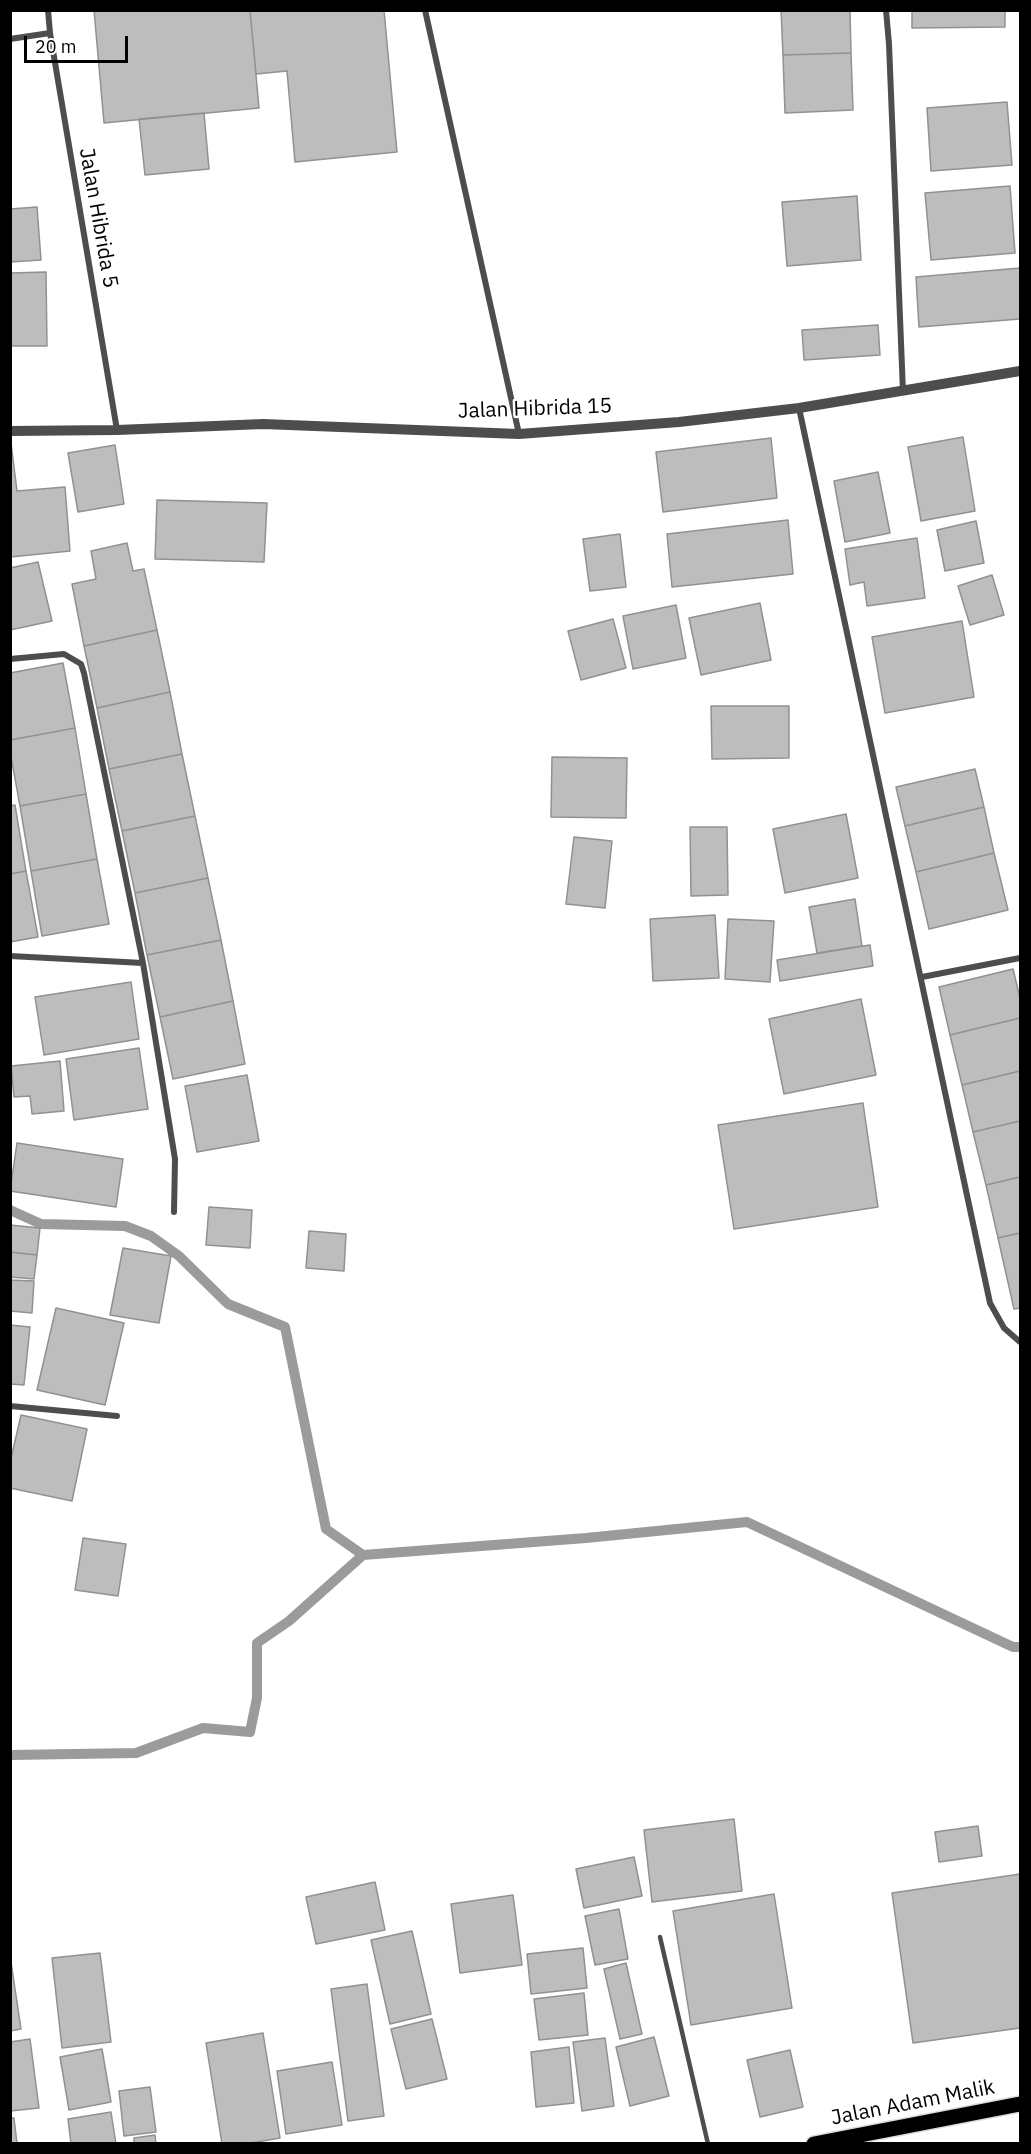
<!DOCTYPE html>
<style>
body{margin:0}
#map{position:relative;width:1031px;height:2154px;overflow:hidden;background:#fff;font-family:"IBM Plex Sans",sans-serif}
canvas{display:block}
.frame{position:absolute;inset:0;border:12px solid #000;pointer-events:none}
.scale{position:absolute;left:24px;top:36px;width:104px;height:27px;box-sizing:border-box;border:3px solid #000;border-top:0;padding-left:8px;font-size:18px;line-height:21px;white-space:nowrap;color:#000;-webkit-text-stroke:4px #fff;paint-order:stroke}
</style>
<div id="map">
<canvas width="1031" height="2154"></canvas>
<div class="frame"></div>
<div class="scale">20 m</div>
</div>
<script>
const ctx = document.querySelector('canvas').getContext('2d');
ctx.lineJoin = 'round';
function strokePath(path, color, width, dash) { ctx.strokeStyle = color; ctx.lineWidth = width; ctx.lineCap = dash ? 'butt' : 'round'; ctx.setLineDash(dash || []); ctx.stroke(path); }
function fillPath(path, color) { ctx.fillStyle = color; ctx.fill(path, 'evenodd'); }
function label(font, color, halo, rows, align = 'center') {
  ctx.font = font + ' "IBM Plex Sans",sans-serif'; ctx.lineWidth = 5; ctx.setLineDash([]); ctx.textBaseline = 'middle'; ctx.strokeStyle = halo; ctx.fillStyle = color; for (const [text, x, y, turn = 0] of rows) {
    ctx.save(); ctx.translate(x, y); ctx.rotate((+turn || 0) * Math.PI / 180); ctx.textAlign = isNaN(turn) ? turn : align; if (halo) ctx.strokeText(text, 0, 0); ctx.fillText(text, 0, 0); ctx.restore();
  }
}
const stream = new Path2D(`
 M10 1210 41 1224 125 1226 151 1236 179 1256 228 1304 285 1327 326 1529 363 1555 586 1538 747 1522 1013 1647H1020
 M10 1755 136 1753 203 1728 250 1732 257 1698V1643L289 1621 363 1555`);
const building = new Path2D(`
 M94 10H250L259 108 104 123Z
 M250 10H384L397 152 295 162 287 71 256 74Z
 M781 10H850L851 53 783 55Z
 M912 10H1005V27L912 28Z
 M851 53 853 110 785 113 783 55Z
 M1007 102 1012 165 931 171 927 108Z
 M204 113 209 169 145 175 139 119Z
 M1010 186 1015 253 931 260 925 193Z
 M857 196 861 260 787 266 782 202Z
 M37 207 41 260 10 262V209Z
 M1020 268V319L919 327 916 277Z
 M46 272 47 346H10V273Z
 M878 325 880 355 804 360 802 330Z
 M10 435 17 491 65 487 70 551 10 557Z
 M963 437 975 511 921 521 908 447Z
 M771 438 777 498 663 512 656 452Z
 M115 445 124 504 78 512 68 453Z
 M878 472 890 533 845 542 834 481Z
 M157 500 267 503 264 562 155 559Z
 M788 520 793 574 672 587 667 534Z
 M976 521 984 563 945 571 937 530Z
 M620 534 626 587 590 591 583 539Z
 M917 538 925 598 867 606 864 582 850 585 845 549Z
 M127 543 133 571 144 569 157 630 84 646 72 584 96 579 91 551Z
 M38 562 52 621 10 630V568Z
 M992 575 1004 615 970 625 958 586Z
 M760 603 771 660 701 675 689 618Z
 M676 605 686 658 633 669 623 616Z
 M613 619 626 668 581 680 568 631Z
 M962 621 974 697 885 713 872 637Z
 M157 630 170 692 97 708 84 646Z
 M63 663 75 728 10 740V673Z
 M170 692 182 754 109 769 97 708Z
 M711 706H789V758L712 759Z
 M75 728 86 794 20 806 10 751V740Z
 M182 754 195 816 122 831 109 769Z
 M552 757 627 758 626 818 551 817Z
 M975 769 984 807 905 826 896 787Z
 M86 794 97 859 31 871 20 806Z
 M15 805 26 871 10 874V806Z
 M984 807 994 853 916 872 905 826Z
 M846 814 858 878 785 893 773 829Z
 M195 816 208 878 135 893 122 831Z
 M690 827H727L728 895 691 896Z
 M574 837 612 841 605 908 566 904Z
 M994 853 1008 910 929 929 916 872Z
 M97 859 109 924 42 936 31 871Z
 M26 871 38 937 10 942V874Z
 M208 878 221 940 147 955 135 893Z
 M855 899 862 946 817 953 809 907Z
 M715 915 719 978 653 981 650 919Z
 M728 919 774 921 770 982 725 979Z
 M221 940 233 1001 160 1017 147 955Z
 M870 945 873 966 780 981 777 960Z
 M1013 969 1020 998V1018L950 1035 939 987Z
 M131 982 139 1039 44 1055 35 997Z
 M861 999 876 1075 784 1094 769 1019Z
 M233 1001 245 1064 173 1079 160 1017Z
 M1020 1018V1071L962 1085 950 1035Z
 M139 1048 148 1109 74 1120 66 1059Z
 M60 1061 64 1111 32 1114 30 1096 14 1097 11 1066Z
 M1020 1071V1121L973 1132 962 1085Z
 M247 1075 259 1141 197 1152 185 1086Z
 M863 1103 878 1207 734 1229 718 1125Z
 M1020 1121V1177L986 1185 973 1132Z
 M17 1143 123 1159 116 1207 10 1191Z
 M1020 1177V1233L998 1238 986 1185Z
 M209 1207 252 1210 250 1248 206 1245Z
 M10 1225 40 1228 37 1255 10 1252Z
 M309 1231 346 1234 344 1271 306 1268Z
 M1020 1233V1308L1014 1309 998 1238Z
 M123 1248 171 1256 159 1323 110 1315Z
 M10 1252 37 1255 34 1279 10 1277Z
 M10 1280 34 1281 32 1313 10 1311Z
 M56 1308 124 1323 105 1405 37 1390Z
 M10 1325 30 1327 24 1385 10 1384Z
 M21 1415 87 1429 72 1501 10 1488V1463Z
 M83 1538 126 1544 118 1596 75 1590Z
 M734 1819 742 1891 652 1902 644 1830Z
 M978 1826 982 1856 939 1862 935 1832Z
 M634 1857 642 1896 584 1908 576 1869Z
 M1020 1874V2028L913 2043 892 1893Z
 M375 1882 385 1930 316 1944 306 1897Z
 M774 1894 792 2008 691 2025 673 1911Z
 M513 1895 522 1965 460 1973 451 1904Z
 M619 1909 628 1959 595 1965 585 1916Z
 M412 1931 431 2014 390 2024 371 1940Z
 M583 1948 587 1988 531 1994 527 1954Z
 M100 1953 111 2042 62 2048 52 1958Z
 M10 1955 21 2029 10 2031Z
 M626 1963 642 2034 620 2039 604 1969Z
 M367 1984 384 2116 348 2121 331 1989Z
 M584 1993 588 2035 539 2040 534 1999Z
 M432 2019 447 2079 406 2089 391 2029Z
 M263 2033 280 2138 245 2144H222L206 2043Z
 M654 2037 669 2096 630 2106 616 2047Z
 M605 2038 614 2106 582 2111 573 2042Z
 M30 2039 39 2108 10 2111V2042Z
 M569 2047 574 2103 536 2107 531 2052Z
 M102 2049 111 2102 69 2110 60 2057Z
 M790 2050 803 2107 760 2117 747 2060Z
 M332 2062 342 2125 286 2134 277 2071Z
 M150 2087 156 2132 124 2136 119 2091Z
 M111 2112 116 2144H71L68 2119Z
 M10 2118H14L17 2144H10Z
 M155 2135 156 2144H134V2138Z`);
const service = new Path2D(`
 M660 1937 708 2144`);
const minor = new Path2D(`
 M48 10 50 33 117 430
 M425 10 519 434
 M886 10 889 44 903 392
 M10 39 50 33
 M799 408 990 1303 1004 1328 1020 1342
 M10 659 64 654 81 664 84 673 143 963 175 1159 174 1212
 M10 956 143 963
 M922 977 1020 958
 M10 1406 117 1416`);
const tertiary = new Path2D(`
 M10 431 117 430 263 424 519 434 679 422 799 408 1020 371`);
const primary = new Path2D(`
 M814 2144 1020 2104`);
const streetNames = [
 ["Jalan Hibrida 5",98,218,80],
 ["Jalan Hibrida 15",535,409,-2],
 ["Jalan Adam Malik",913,2103,-11]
];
strokePath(stream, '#9b9b9b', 10);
fillPath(building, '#bdbdbd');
strokePath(building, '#919191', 1.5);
strokePath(primary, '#dbdbdb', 18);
strokePath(service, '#4d4d4d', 4.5);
strokePath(minor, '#4d4d4d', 6);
strokePath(tertiary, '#4d4d4d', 10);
strokePath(primary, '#000', 15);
label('21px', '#000', '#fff', streetNames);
</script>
